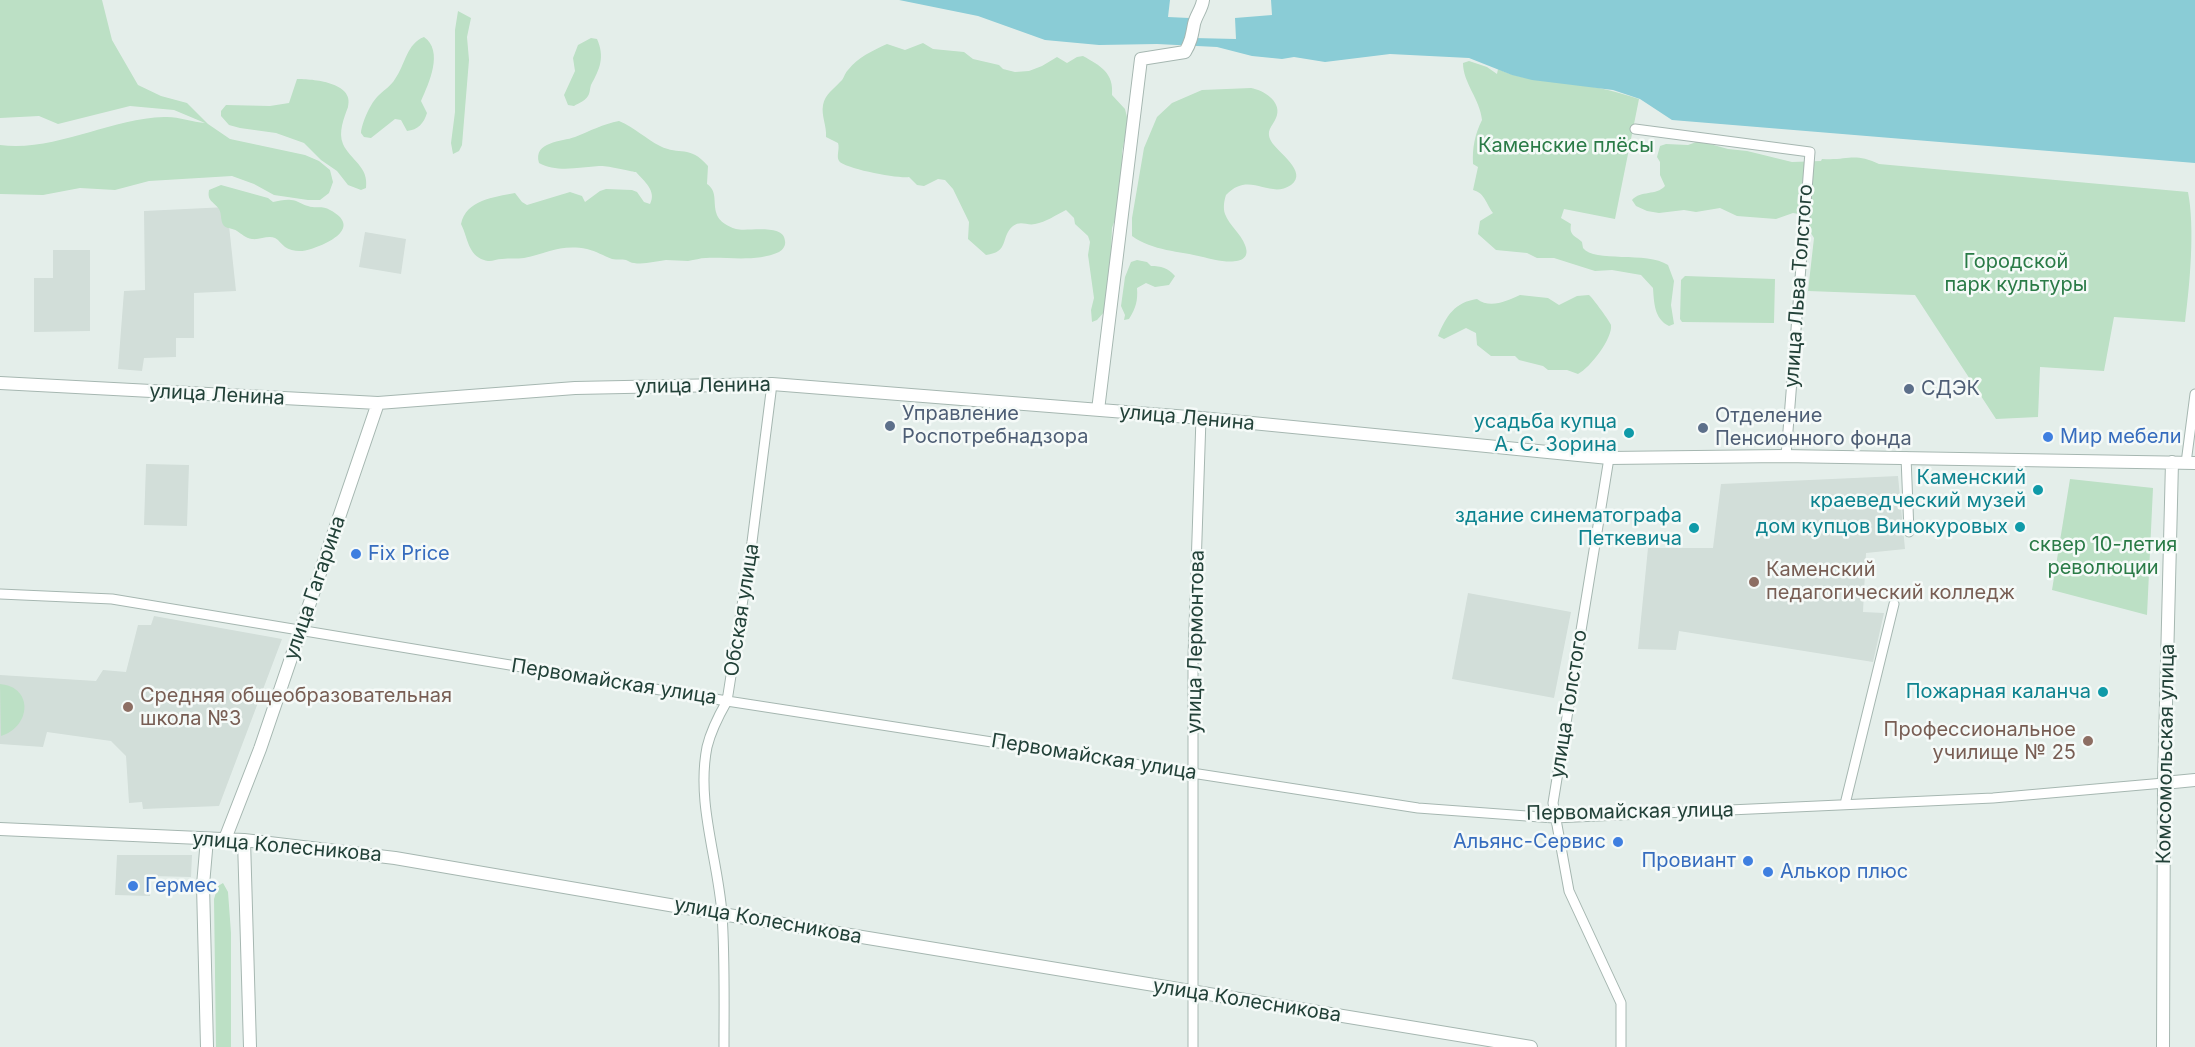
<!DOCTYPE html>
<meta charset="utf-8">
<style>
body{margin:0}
canvas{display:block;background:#e4eeea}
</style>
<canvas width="2195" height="1047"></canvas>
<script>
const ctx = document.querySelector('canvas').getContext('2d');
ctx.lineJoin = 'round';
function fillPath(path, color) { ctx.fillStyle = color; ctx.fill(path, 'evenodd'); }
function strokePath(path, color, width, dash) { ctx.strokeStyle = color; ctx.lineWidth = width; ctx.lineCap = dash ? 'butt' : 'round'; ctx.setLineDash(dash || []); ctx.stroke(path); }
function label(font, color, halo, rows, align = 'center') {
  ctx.font = font + ' Inter,sans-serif'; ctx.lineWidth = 5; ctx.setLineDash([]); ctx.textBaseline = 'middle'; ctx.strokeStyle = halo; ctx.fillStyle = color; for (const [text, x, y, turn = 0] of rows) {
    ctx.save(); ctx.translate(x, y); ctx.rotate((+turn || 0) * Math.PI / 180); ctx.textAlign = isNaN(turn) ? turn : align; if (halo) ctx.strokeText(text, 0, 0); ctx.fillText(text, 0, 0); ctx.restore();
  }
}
const built = new Path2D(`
 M227 207 236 291 194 293V338H176V357L144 358 142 371 118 369 124 291 145 290 144 211Z
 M365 232 406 239 401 274 359 267Z
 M53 250H90V331L34 332V278H53Z
 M146 464 189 465 187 526 144 525Z
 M1898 476 1905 549 1866 553 1863 612 1884 613 1873 662 1679 631 1676 650 1638 649 1648 548H1713L1721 484Z
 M1468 593 1571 612 1554 698 1452 679Z
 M154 616 282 639 219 806 143 809 142 802 129 803 126 756 111 741 47 732 43 747 0 744V675L96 681 103 670 126 672 138 625H151Z
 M117 855H192L191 877 151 876 150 896 115 895Z`);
const green = new Path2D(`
 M0 0H102L112 40 138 85 161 96 187 103 208 124 230 139 305 155 319 161 330 170 333 182 329 193 320 200H308L274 195 254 184 232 176 149 181 115 190 80 188 43 195 0 194V145C55 152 108 119 164 117 177 116 192 122 205 123L174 110 130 106 58 124 39 116 0 118Z
 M458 11 471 18 467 37 469 60 462 145 459 151 453 154 451 143 455 112V30Z
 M424 37C444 51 429 83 421 101L427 113C424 123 418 130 407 131L401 120 395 119 371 138 364 137 361 133C362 122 371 102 379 95 385 89 391 86 395 79 405 65 407 43 424 37Z
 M591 38 597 39C605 57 600 69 591 85 590 88 590 91 589 94 587 100 579 103 574 106L568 105 564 95 575 71 573 58 578 45Z
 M923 43 933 49 964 52 973 59 999 65 1003 69 1015 72 1029 71 1042 66 1057 57 1067 63 1077 57 1083 56C1101 66 1114 73 1112 95L1125 109 1128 121 1122 152 1121 202 1112 228 1110 279 1106 310 1097 320 1092 322 1091 310 1094 298 1088 255 1090 242 1088 236 1075 224 1074 218 1066 210C1056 215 1046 222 1035 224 1027 226 1021 220 1013 226 1000 237 1010 252 986 255L968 239 969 222 953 189 945 180 938 179 924 186 917 185 909 177C900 179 845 169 839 161 836 156 840 149 838 143L826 137C827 126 821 116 823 105 825 94 834 89 840 82 844 79 844 74 848 70 858 57 872 51 887 44L905 50Z
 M1469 61 1487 67 1497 74 1498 69C1523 81 1548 80 1576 84 1598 87 1618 92 1639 99L1615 219 1564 209 1561 218 1571 224C1569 236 1575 235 1582 242L1583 248C1594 263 1647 251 1668 265L1674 281 1671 305 1674 324 1669 326C1654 319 1654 302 1653 288L1641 275 1612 270 1595 271 1554 258H1537L1527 253 1496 250 1478 234 1480 221 1493 213C1486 204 1485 193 1473 190L1478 167 1473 164C1472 148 1475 134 1482 120 1480 99 1463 83 1463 63Z
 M297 79C312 79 355 82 348 107 344 118 338 132 343 144 350 160 369 166 366 188L361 190 348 185 337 171 321 160 304 143 276 133 240 128 229 125 221 116V111L226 105 270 106 289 103Z
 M1251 88C1263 90 1281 101 1277 115 1274 126 1265 129 1271 141 1277 152 1309 172 1291 185 1269 200 1250 170 1226 195 1224 201 1223 208 1225 214 1229 225 1241 234 1245 245 1255 270 1213 260 1203 257 1179 251 1153 251 1132 236V218L1144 148 1157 117 1172 103 1202 90Z
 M619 121C634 127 646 139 660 146 680 156 689 144 708 166L707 184C724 195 702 218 736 229 747 232 784 223 785 241 786 245 783 250 779 252 758 262 729 257 706 258 700 258 695 260 688 261 681 261 673 260 666 260 656 261 644 265 634 263 631 263 629 261 626 260 622 259 617 260 612 259 604 256 596 251 587 249 561 244 548 253 524 258 517 259 510 258 502 259 495 259 491 263 484 260 468 255 468 238 461 224 466 200 494 197 515 193L522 202 527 205 570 192 582 196 585 202 600 191 606 189 632 190 637 192 644 202 650 204C657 191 644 181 636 172 629 171 606 165 599 166 581 167 557 173 539 163 533 141 562 142 575 137 590 131 603 124 619 121Z
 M1699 141 1728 149 1747 151 1792 162 1821 161 1822 159C1848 161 1853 152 1879 164L2188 192C2195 228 2190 283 2185 322L2114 317 2104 371 2040 367 2038 417 1996 419 1915 295 1808 291 1814 238 1799 214 1793 213 1776 219 1737 216 1720 208 1696 212 1684 210 1659 213 1647 211 1636 206 1632 200C1641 190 1656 196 1665 186L1660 175V162L1657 157 1660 146 1666 144 1688 145Z
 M221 185 268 198 273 202C279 201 286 199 291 200 297 200 303 205 308 206 316 209 322 205 330 210 362 227 330 243 311 249 303 252 292 252 285 247 281 244 279 240 275 238 268 235 260 240 252 239 245 238 242 234 237 231 233 228 228 229 224 226 220 221 222 214 219 209 213 201 207 201 209 190Z
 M1137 260 1147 262 1151 266C1161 266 1168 268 1175 276L1169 285 1155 287 1146 283 1137 288C1138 300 1136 308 1129 319L1124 320 1125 315 1121 306 1125 277 1131 262Z
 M1685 276 1775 279 1774 323 1682 322 1680 319 1681 280Z
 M1520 295 1548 298 1559 305 1577 296 1589 295C1592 297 1611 323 1611 325 1613 338 1590 368 1578 374L1567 370H1548L1543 366 1519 360 1515 356H1491L1477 345 1476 333 1466 328 1444 339 1438 336C1446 316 1455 302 1477 299 1490 309 1507 301 1520 295Z
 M2070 479 2153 488 2147 615 2052 590Z
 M0 684C34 687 31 727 1 736Z
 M223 883 228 892 231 933V1047H216L214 899 218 886Z`);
const water = new Path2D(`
 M899 0H2195V163L1672 120 1640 99 1613 90 1532 80 1512 75 1469 58 1390 54 1325 62 1294 57 1282 59 1252 56 1217 47 1157 44 1099 45 1045 40 978 16Z`);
const pier = new Path2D(`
 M1170 0H1271L1272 15 1235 18 1236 39 1194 38 1189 18 1168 17Z`);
const minor = new Path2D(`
 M1635 129 1810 152 1786 456
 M1906 457 1909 532
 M1609 458 1553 803 1569 891 1621 1003V1047
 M2186 463 2195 394
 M0 594 112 599 727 701 1418 808 1554 818 1993 798 2164 783
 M1845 804 1894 604
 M724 1047C724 1003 725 958 722 914 718 859 696 803 707 747 711 730 719 715 727 701L752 542 772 384
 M1193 1047V657L1201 418`);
const tertiary = new Path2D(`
 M0 383 378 403 575 388 772 384 1201 418 1609 458 1783 456 2195 463
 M1098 410 1141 59 1185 52C1191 42 1192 35 1194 24 1196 15 1202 9 1203 0
 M2164 783 2195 780
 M0 829 244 840 395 858 722 914 1531 1047
 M225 839 260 749 378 403
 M244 840 250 1047
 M207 1047 203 885 207 839
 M2163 1047 2164 783 2172 462`);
const markers = [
 [1909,389,6,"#5c6f8a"],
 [890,426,6,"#5c6f8a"],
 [1703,428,6,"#5c6f8a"],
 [1629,433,6,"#0f9aa8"],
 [2048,437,6,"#3f7fe0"],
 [2038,490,6,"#0f9aa8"],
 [2020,527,6,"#0f9aa8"],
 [1694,528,6,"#0f9aa8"],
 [356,554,6,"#3f7fe0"],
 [1754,582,6,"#8d6e63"],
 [2103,692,6,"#0f9aa8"],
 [128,707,6,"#8d6e63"],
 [2088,741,6,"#8d6e63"],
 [1618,842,6,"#3f7fe0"],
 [1748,861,6,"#3f7fe0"],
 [1768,872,6,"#3f7fe0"],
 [133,886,6,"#3f7fe0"]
];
const parkNames = [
 ["Каменские плёсы",1566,146],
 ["Городской",2016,262],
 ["парк культуры",2016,285],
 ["сквер 10-летия",2103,545],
 ["революции",2103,568]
];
const streetNames = [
 ["улица Льва Толстого",1799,286,-86],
 ["улица Ленина",703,386,-1],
 ["улица Ленина",217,395,3],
 ["улица Ленина",1187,418,5],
 ["улица Гагарина",315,588,-71],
 ["Обская улица",742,610,-81],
 ["улица Лермонтова",1196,642,-89],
 ["Первомайская улица",614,682,9],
 ["улица Толстого",1569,704,-81],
 ["Комсомольская улица",2166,754,-89],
 ["Первомайская улица",1094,757,9],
 ["Первомайская улица",1630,812,-1],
 ["улица Колесникова",287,847,5],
 ["улица Колесникова",768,921,10],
 ["улица Колесникова",1247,1001,9]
];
const serviceNames = [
 ["СДЭК",1921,389],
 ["Управление",902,414],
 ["Роспотребнадзора",902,437],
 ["Отделение",1715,416],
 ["Пенсионного фонда",1715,439]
];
const cultureNames = [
 ["усадьба купца",1617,422],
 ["А. С. Зорина",1617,445],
 ["Каменский",2026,478],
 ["краеведческий музей",2026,501],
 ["здание синематографа",1682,516],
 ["Петкевича",1682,539],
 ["дом купцов Винокуровых",2008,527],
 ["Пожарная каланча",2091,692]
];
const shopNames = [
 ["Мир мебели",2060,437],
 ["Fix Price",368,554],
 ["Альянс-Сервис",1606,842,"right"],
 ["Провиант",1736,861,"right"],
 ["Алькор плюс",1780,872],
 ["Гермес",145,886]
];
const educationNames = [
 ["Каменский",1766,570],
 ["педагогический колледж",1766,593],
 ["Средняя общеобразовательная",140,696],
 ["школа №3",140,719],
 ["Профессиональное",2076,730,"right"],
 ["училище № 25",2076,753,"right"]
];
fillPath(built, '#d2ded9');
fillPath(green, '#bce0c5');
fillPath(water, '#8accd6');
fillPath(pier, '#e4eeea');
strokePath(minor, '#a6b7b1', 11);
strokePath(tertiary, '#a6b7b1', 14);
strokePath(minor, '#fff', 9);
strokePath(tertiary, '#fff', 12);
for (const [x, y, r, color] of markers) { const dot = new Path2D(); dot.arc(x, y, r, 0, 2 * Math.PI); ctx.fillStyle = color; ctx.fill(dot); strokePath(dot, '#f5faf8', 2); }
label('20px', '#2a7b47', '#f5faf8', parkNames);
label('20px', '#224138', '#f5faf8', streetNames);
label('20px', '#4e5e75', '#f5faf8', serviceNames, 'left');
label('20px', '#0d838f', '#f5faf8', cultureNames, 'right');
label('20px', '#366cbe', '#f5faf8', shopNames, 'left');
label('20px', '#785e54', '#f5faf8', educationNames, 'left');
</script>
